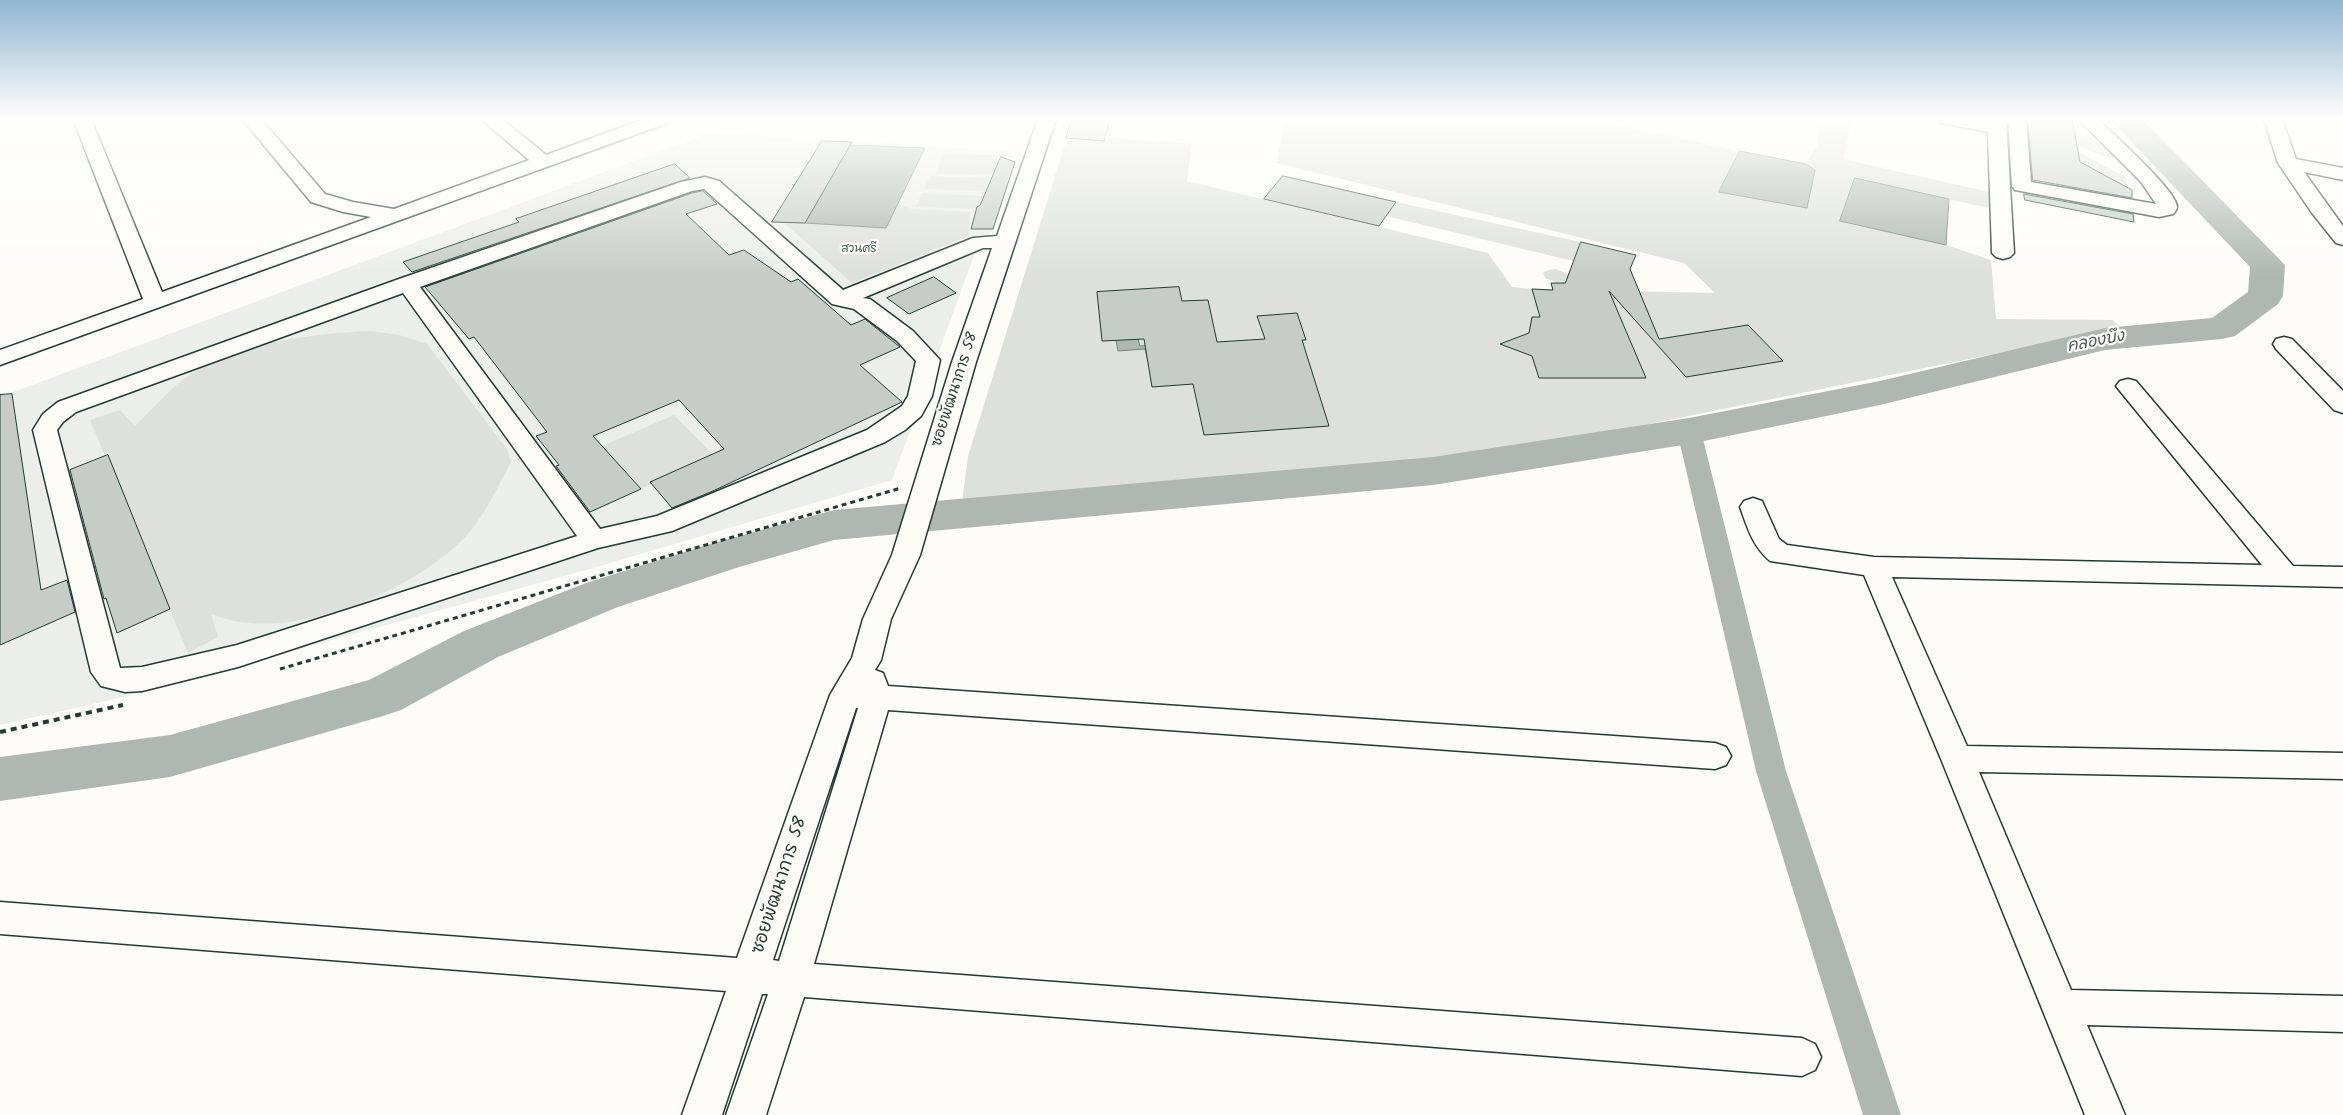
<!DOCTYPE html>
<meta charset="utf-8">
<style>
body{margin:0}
canvas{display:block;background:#fdfcf7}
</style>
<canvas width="2343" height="1115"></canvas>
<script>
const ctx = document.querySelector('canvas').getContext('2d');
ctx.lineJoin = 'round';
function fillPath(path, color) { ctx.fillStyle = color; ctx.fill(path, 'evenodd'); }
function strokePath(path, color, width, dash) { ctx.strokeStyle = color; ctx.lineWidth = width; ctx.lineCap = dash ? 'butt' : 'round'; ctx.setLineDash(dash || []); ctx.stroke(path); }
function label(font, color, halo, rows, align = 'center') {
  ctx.font = font + ' Kalam,"Playpen Sans Thai",sans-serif'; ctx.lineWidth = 4.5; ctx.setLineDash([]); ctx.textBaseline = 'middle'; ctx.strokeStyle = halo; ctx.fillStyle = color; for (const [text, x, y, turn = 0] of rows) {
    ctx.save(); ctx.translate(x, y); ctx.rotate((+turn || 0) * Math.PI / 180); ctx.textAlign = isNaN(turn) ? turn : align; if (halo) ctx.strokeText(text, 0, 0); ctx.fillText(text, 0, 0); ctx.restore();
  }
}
const built = new Path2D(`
 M709 133 1013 151 992 232 979 242 892 480 586 570 132 695 0 725V397Z`);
const green = new Path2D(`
 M1284 119H1589L1740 151 1719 192 1815 170 1806 164 1818 144 1817 119H1853L1843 159 1989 192V208L1855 179 1841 221 1946 245 1991 260 1996 319 2112 320 2122 328 1649 424 1520 446 1266 479 962 502 968 456 1066 141 1116 138 1192 144 1187 181 1488 253 1512 287 1532 289 1715 293 1684 263 1277 163Z
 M2074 130 2105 143 2118 158 2101 156 2077 145Z
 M2078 152 2126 177 2127 188 2080 162Z
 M943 154 1006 155 1001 175 936 174Z
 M930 176 990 178 985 191 924 189Z
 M922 193 984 196 979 209 916 207Z
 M1396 202 1581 242 1573 261 1386 216Z
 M897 203 912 209 970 212 969 236 852 283 781 220 887 224Z
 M1556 269 1569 275 1567 281 1556 282 1545 278 1543 273 1548 270Z
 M371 331 399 335 427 344 507 449 511 462C495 491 482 523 457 545 401 596 284 645 211 614L218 637 188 653 90 420 120 410 135 426C152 410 169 389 188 376 235 343 314 333 371 331Z
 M674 415 713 454 641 489 602 446Z`);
const water = new Path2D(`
 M850 145 925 148 886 228 805 223Z
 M1740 151 1806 164 1815 170 1807 208 1719 192Z
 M1855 178 1949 199 1946 245 1840 221Z
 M1138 339 1140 346 1154 345 1148 361 1145 349 1118 351 1116 340Z`);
const canal = new Path2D(`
 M1689 423 1697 426 1701 431 1786 771 1901 1115H1863L1756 771 1677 431 1681 426Z`);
const river = new Path2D(`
 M2110 119H2142L2285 265 2283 296 2278 304 2235 336 2222 339 2105 350 1880 405 1689 444 1433 485 834 540 739 567 618 607 498 657 401 710 383 716 170 777 0 801V757L170 735 369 680 464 631 586 583 710 544 834 510 1433 457 1689 418 1880 381 2105 328 2212 318 2248 292 2250 267Z`);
const building = new Path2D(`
 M1072 119H1110L1104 141 1066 138Z
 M2028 119H2072L2080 162 2132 190V198L2033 180Z
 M822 141 852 142 805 223 772 222Z
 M1001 157 1015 162 993 229H971L977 207 980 205Z
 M675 164 690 178 412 272 403 262 519 222 516 219Z
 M1283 176 1314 183 1396 202 1379 226 1264 199Z
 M703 191 717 204 686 214 729 255 744 250 791 282 798 279 851 325 865 319 900 347 860 365 902 402 713 491 672 508 650 482 724 449 679 400 593 436 641 489 590 512 556 466 559 465 536 436 547 432 474 337 469 339 425 287 692 193Z
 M2024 194 2133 214 2134 222 2025 200Z
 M1581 242 1636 255 1630 269 1659 339 1748 325 1783 361 1686 377 1609 291 1646 378H1539L1532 356 1500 344 1529 333 1532 317H1540L1532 289 1553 290 1551 283H1565Z
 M934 277 956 293 909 314 887 298Z
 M1179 287 1182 301 1208 300 1217 342 1265 339 1257 316 1297 313 1306 340H1302L1329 426 1204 435 1193 384 1152 387 1144 339 1102 341 1097 292Z
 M12 394 41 590 67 580 75 612 0 645V395Z
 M108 455 170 609 117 633 106 598 104 599 70 470Z`);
const pathFar1 = new Path2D(`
 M280 669 901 488`);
const path = new Path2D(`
 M0 732 123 705`);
const minor = new Path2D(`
 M73 119H91L162 292 371 217 343 212 311 202 242 119H261L325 194 353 202 394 209 529 160 481 119H502L546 155 644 119H671L668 123 0 365V350L143 299Z
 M1038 119H1056L976 362 920 555 891 619 881 660 875 670 883 673 888 686 1715 743 1726 747 1731 756 1726 765 1715 769 888 710 814 964 1802 1038 1815 1044 1821 1057 1815 1070 1802 1076 804 997 766 1115H726L768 994H762L722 1115H682L726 991 0 934V902L737 958 830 695 852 658 863 619 892 555 952 362 992 248H983L863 298 870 299 913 331 940 360 932 396 921 416 905 430 885 442 672 531 598 548 238 667 142 691 125 692 101 686 91 672 33 430 43 414 58 402 399 279 681 182 705 177 719 181 843 290 973 238 997 236ZM704 189 832 304 854 309 897 341 916 361 908 396 902 406 867 430 657 516 600 529 420 287 692 191ZM403 293 577 536 237 645 142 667 120 668 57 430 63 422 76 412ZM856 708H858L779 961 773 960Z
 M1938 119H2006L2014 253 2010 257 2003 259 1996 257 1992 253 1988 132 1941 123Z
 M2008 119H2026L2031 182 2156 204 2141 182 2078 119H2098C2111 132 2178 192 2177 207 2177 210 2174 213 2173 214L2159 217 2015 190 2012 186Z
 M2264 119H2282L2296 159 2343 168V180L2304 172 2343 226V245L2336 243 2312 213 2278 163Z
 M2284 337 2292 339 2343 391V413L2334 410 2276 349 2273 344 2276 339Z
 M2128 379 2136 381 2293 566 2343 567V587L1892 577 1967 746 2343 753V779L1979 772 2071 990 2343 996V1032L2087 1025 2125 1115H2085L1941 759 1864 575 1770 561C1752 545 1748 529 1740 507L1744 501 1753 498 1762 501 1779 539 1787 545 1874 557 2262 565 2120 391 2116 386 2120 381Z`);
const farParknames = [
 ["สวนศรี",859,250]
];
const streetNames = [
 ["ซอยพัฒนาการ 58",956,390,-72]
];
const waterNames = [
 ["คลองบึง",2096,343,-11]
];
const nearStreetnames = [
 ["ซอยพัฒนาการ 58",781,886,-72]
];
fillPath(built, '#eceee9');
fillPath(green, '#dde0db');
fillPath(water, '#aeb8b1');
strokePath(water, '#75877f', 1);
fillPath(canal, '#aeb8b1');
fillPath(river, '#aeb8b1');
fillPath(building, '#c6cdc7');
strokePath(building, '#1f3d34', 1);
strokePath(minor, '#1f3d34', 3);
strokePath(pathFar1, '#1f3d34', 3, [5, 4]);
strokePath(path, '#1f3d34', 4, [6, 5]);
fillPath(minor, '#fdfcf7');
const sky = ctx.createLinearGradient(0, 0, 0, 275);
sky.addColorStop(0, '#91b6d2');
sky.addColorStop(0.43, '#fefefb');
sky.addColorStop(1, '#fefefb00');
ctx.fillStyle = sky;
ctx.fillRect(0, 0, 2343, 275);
label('12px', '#455e55', '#fdfcf7', farParknames);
label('15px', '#1f3d34', '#fdfcf7', streetNames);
label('italic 16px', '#435c53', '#fdfcf7', waterNames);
label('18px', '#1f3d34', '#fdfcf7', nearStreetnames);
</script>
